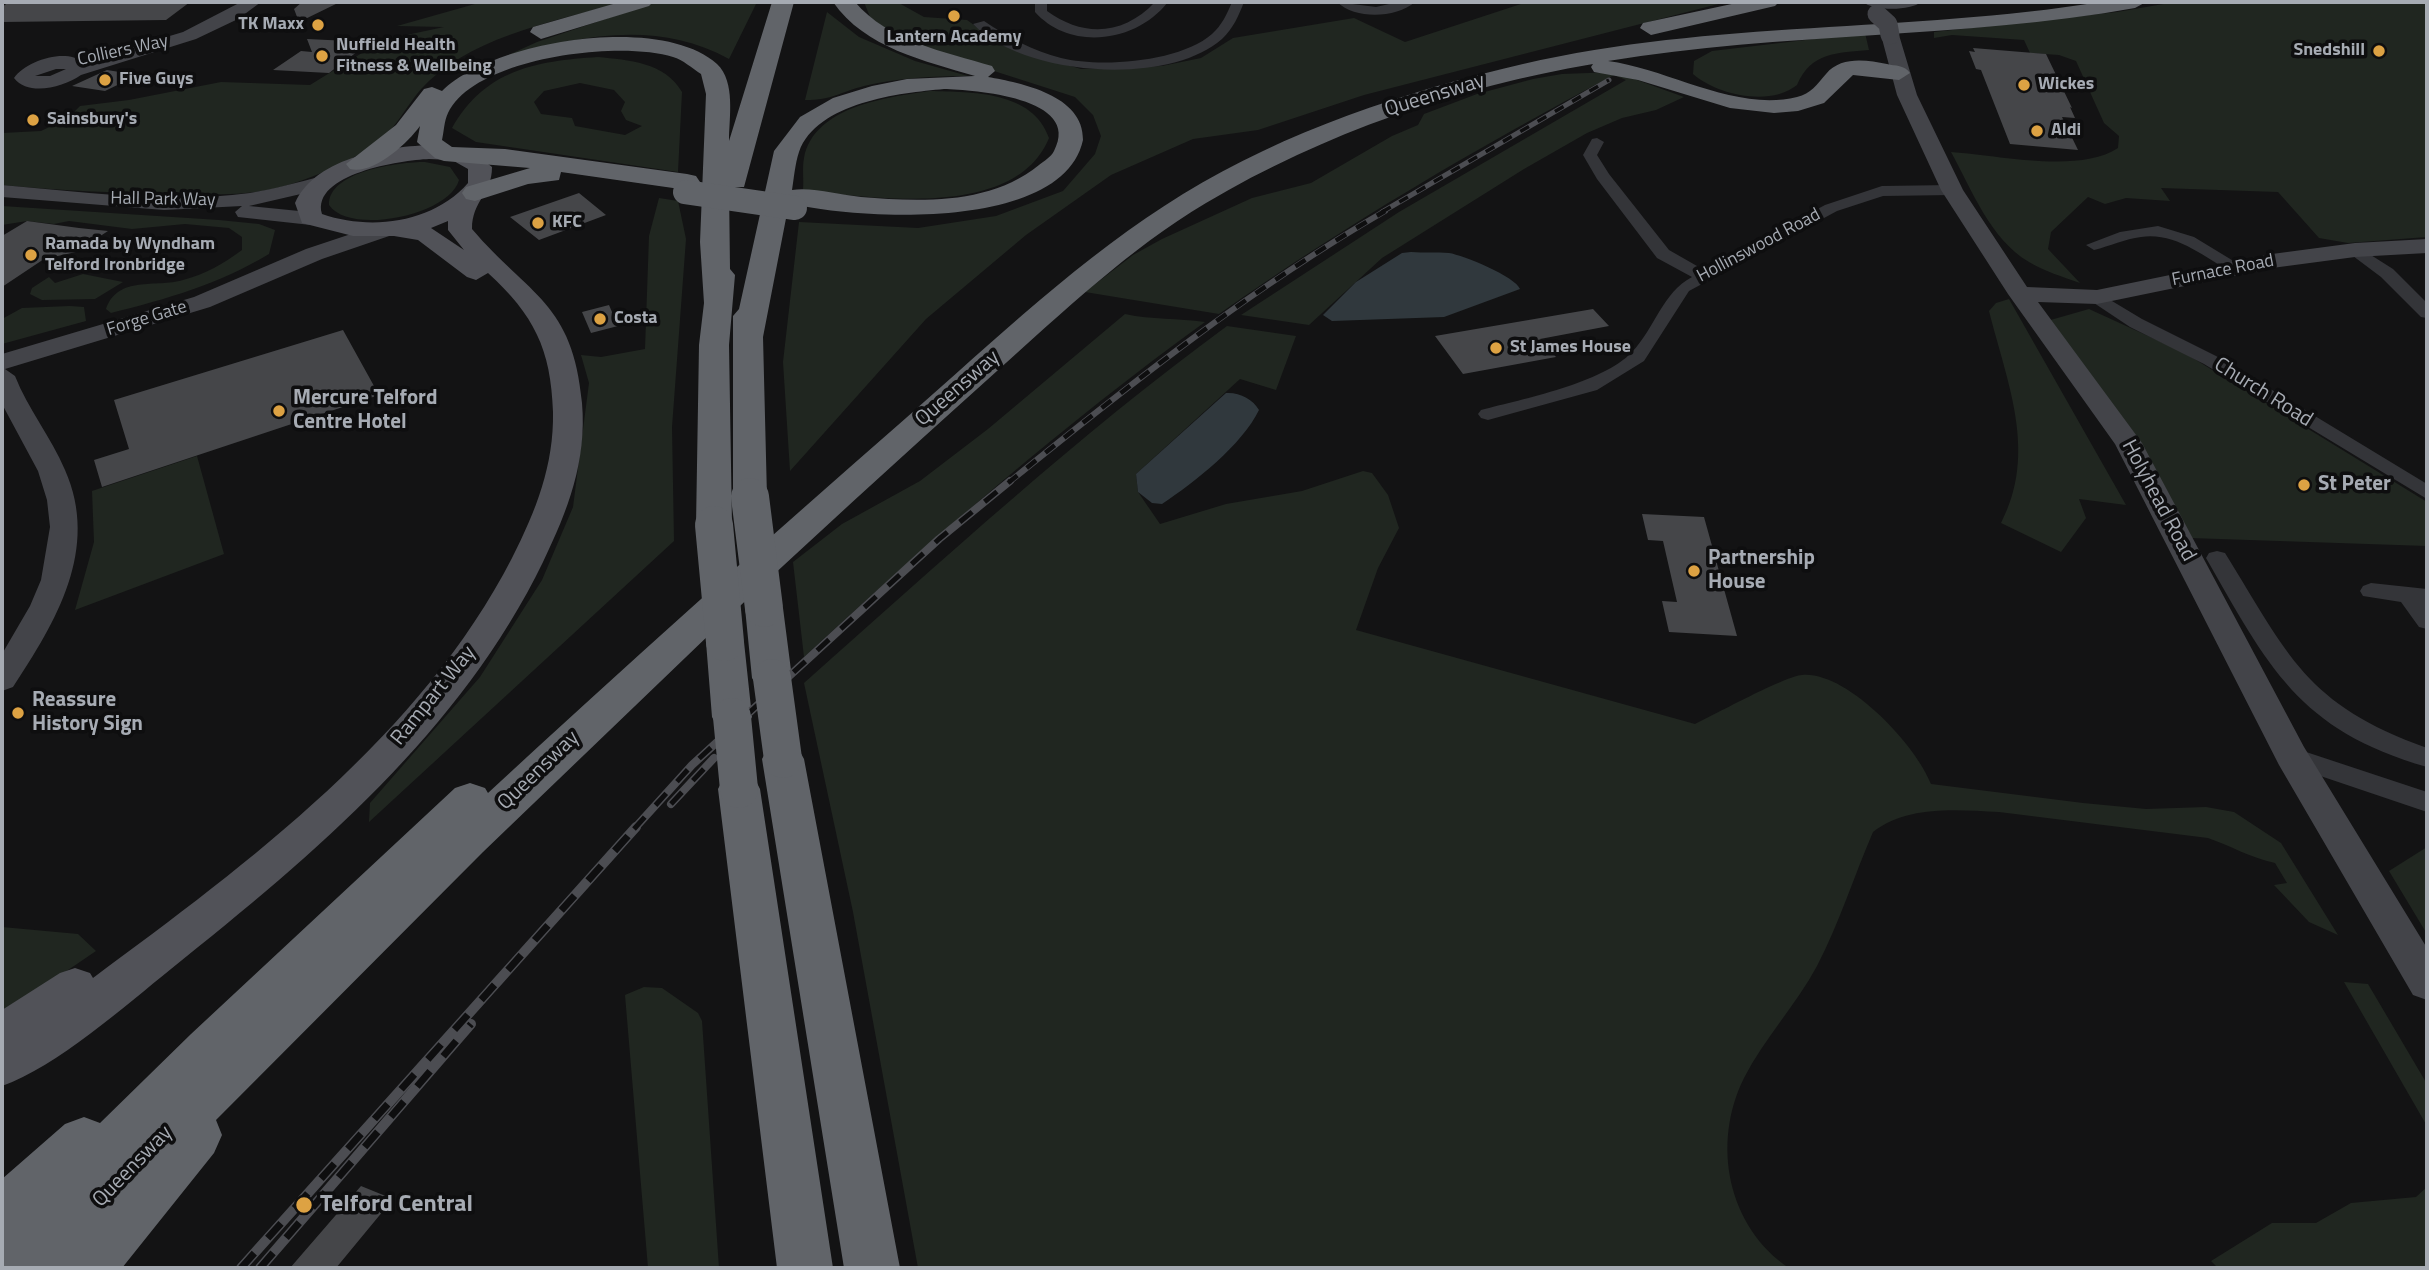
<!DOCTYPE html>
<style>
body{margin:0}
#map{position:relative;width:2429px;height:1270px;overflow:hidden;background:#131314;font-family:"Titillium Web",sans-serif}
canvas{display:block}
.frame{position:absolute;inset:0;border:4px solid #a6abb3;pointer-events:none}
</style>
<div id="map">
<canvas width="2429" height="1270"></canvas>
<div class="frame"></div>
</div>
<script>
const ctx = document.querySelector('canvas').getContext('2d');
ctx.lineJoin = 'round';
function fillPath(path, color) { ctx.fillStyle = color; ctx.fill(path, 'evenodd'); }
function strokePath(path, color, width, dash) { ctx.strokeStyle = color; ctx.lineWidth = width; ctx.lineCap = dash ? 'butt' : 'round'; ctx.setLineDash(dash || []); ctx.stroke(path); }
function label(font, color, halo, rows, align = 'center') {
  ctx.font = font + ' "Titillium Web",sans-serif'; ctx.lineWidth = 7; ctx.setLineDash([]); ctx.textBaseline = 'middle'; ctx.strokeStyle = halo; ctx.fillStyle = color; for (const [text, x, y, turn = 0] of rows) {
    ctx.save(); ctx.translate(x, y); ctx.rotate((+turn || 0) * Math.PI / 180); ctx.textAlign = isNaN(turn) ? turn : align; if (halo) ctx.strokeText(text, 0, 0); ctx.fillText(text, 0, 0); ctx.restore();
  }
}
const green = new Path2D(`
 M482 2H624C560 20 480 34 429 81 407 101 396 133 370 148 342 165 309 180 277 188 246 196 213 194 182 194 122 193 62 191 2 185V133L41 131 68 118 80 106 129 100 221 82 310 85 383 40 444 27 397 26Z
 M656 2H757L729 59C656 19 579 36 504 57L537 42Z
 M864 2H897L924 17 967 20 1002 45 1081 69 1162 66 1201 58 1233 38 1354 18 1405 42 1527 2H1726L1364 95 1258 130 1193 139 1111 175 1026 235 926 319 790 471 783 362 799 222 918 228 996 216 1063 191 1095 154 1101 136 1093 115 1075 97 941 54 888 31 870 17Z
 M2175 2H2427V237L2348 243 2319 238 2278 192 2161 188 2170 201 2126 198 2105 204 2088 197 2051 232 2048 249 2080 283C2063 277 2044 271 2029 262 1990 239 1972 190 1951 152 1997 155 2079 174 2118 148L2119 136 2104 123 2076 61 2059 55 2030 53 2024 40 1952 35 1934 38V32L2117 12Z
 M827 12 859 37 915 61 968 76C933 76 898 78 864 86 840 92 833 100 805 100Z
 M1865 33 1869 50C1837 53 1811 52 1797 85 1770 107 1717 95 1693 74L1694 61 1712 51Z
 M598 57C628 60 665 62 682 92L678 172 476 142 452 128C485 70 535 61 598 57ZM580 83 614 90 625 102 621 111 626 120 642 126 625 135 575 126 572 118 541 114 534 102 544 91Z
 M1615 72 1684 97 1656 110 1622 118 1587 133 1524 169 1382 258 1309 325 1241 315 1399 212 1626 80 1614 75C1478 147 1345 225 1219 314L1085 292 1133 255 1162 239 1252 198 1311 183 1392 136 1418 125 1424 114 1477 94 1533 79 1562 74Z
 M930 91C972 92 1033 91 1049 138 1016 220 872 198 803 190 804 180 802 168 804 158 814 106 888 97 930 91Z
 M425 162 450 167 459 180C450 215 350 236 329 205 328 171 399 162 425 162Z
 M659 198 678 201 686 239 672 427 674 541 369 822 370 803 480 677 542 580 573 507 589 383 581 355 601 357 645 349 649 236Z
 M2 206 219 220 259 224 275 230 269 254C219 284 167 299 111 313L106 309C118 275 156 288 183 280 206 274 223 264 242 250V237L229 228 185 224 132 229 69 221 54 224 27 221 2 225Z
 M83 274 123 282 95 299 42 300 30 294 32 288 49 277 55 283Z
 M2009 299 2126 505 2079 499 2086 518 2061 552 2001 523C2038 452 2007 383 1989 311L1996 303Z
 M70 306 84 307 86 321 2 344V319L22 308Z
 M2089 309 2183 352 2427 502V546L2190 538 2047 321Z
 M1125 314C1152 320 1178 318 1205 322 1064 424 932 539 804 657L793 562 842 524 920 481 988 429Z
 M1227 326 1296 336 1276 390 1240 379 1136 474 1138 492 1160 524 1226 504 1302 491 1363 471 1372 473 1388 495 1399 528 1378 568 1356 630 1695 724C1716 714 1785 676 1802 675 1847 671 1916 745 1931 784L2083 803 2146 809 2206 807 2234 812 2281 843 2338 935 2309 922 2274 885 2287 883 2275 863C2251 858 2231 846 2208 838L1999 812C1956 810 1908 805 1873 832 1854 876 1839 924 1817 966 1796 1005 1764 1039 1744 1078 1711 1144 1728 1227 1789 1268H918L853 912 804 683C942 561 1078 435 1227 326Z
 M197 456 224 554 75 610 94 542 92 491Z
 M2427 847V934L2389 871Z
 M2 927 78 934 96 951 2 1015Z
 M2344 982 2368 984 2427 1084V1126Z
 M644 987 662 988 698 1013 702 1021 719 1268H648L625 995Z
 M2427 1187V1268H2218L2211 1261 2272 1223H2316L2351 1203 2416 1197Z`);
const water = new Path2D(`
 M1411 252C1424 253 1436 252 1449 253 1463 255 1516 277 1520 289L1444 317 1332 321 1323 315 1356 282 1402 253Z
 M1226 393C1239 392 1253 399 1259 410 1242 445 1195 482 1162 504L1152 503 1138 492 1136 474Z`);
const building = new Path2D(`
 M9 2H190L166 20 2 22V7Z
 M302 2H340L299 22 294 9Z
 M307 39 370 42 329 73 273 70 301 51 312 52Z
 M1973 48 2046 54 2072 108 2070 107 2075 118 2062 117 2078 150 2010 144 1981 70 1976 69 1969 51 1975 52Z
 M107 70 138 75 105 91 72 86Z
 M579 193 606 215 539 240 510 217Z
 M27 221 79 228 108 231 76 252 44 259 2 287V236Z
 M609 305 618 326 591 333 582 312Z
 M1593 309 1609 326 1540 339 1556 357 1463 374 1435 336Z
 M343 330 379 395 102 487 94 460 129 449 114 400Z
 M1642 514 1704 517 1737 636 1669 632 1662 601 1677 602 1663 541 1648 540Z
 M361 1186 393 1199 336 1268H290Z`);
const street = new Path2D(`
 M1035 2H1047V11C1084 38 1124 35 1155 2H1168C1137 42 1071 52 1035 12Z
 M1232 2H1244C1239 15 1233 29 1222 39 1168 87 1022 76 973 24L984 21C1008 37 1033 51 1061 58 1101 68 1180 62 1212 34 1222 25 1227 14 1232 2Z
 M1337 2 1376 7 1398 2H1415C1396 18 1356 20 1337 2Z
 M1597 138 1604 142 1597 155 1609 174 1669 250 1704 270 1825 205 1882 186 1952 185 1960 190 1952 195 1883 196 1837 211 1689 291 1644 361 1597 390 1488 420 1481 418 1478 414 1481 410C1523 399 1603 383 1632 352 1655 328 1662 293 1692 277L1657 258 1597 179 1583 155 1592 139Z
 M2158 226 2194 237 2245 268 2237 273 2231 272C2203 256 2175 232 2141 237 2125 239 2110 246 2094 250L2086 245 2120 232Z
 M2355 245 2393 269 2427 303V318L2421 317 2381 277 2349 253V247Z
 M2097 292 2142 319 2216 356 2427 484V499L2204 364 2130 327 2091 301 2088 297 2091 293Z
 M2217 551 2225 553C2289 656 2305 704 2427 748V767C2298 730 2268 666 2206 558L2209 553Z
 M2371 583 2427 589V629L2419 627 2401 602 2363 596 2360 591 2363 586Z
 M2291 747 2427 792V812L2282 763 2279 756 2282 749Z`);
const secondary = new Path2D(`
 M241 2H261L238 19 196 39 81 75C63 87 29 97 14 78 26 61 65 48 83 62L183 32ZM56 69H66L50 76H35Z
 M1863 2H1921C1911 11 1873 11 1863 2Z
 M1890 30 1899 35 1917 95 1963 190 2027 287 2097 290 2272 254 2355 243 2427 239V253L2355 257 2272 268 2097 304 2038 302 2142 443 2304 747 2427 948V1000L2413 995 2279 765 2115 444 2008 294 1941 190 1897 95 1881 35Z
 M323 176 334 182 331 187 249 206 319 213 322 218 319 223 311 225 238 217 235 212 242 206 164 210 2 197V185C83 192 168 204 250 193 275 189 298 182 323 176Z
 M387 222 398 229 395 234 322 259 210 307 5 369 15 376C28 409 51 437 65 470 100 549 56 622 13 687L2 691V654L30 606 41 580 50 527 47 500 38 471 2 404V354L194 297 306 249Z`);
const primary = new Path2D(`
 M439 145 473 152 492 167C492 195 472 200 472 229 529 296 573 302 582 403 587 461 568 510 543 562 461 731 315 854 171 969 125 1006 56 1067 2 1086V1010L60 973 75 968 90 973 93 978C250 862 421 735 512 558 536 511 554 465 553 412 551 349 534 315 488 273L476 280 467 277 418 240 394 236H353L302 223 295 203C316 156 392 145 439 145ZM429 159 452 160 468 169V183C433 223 371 231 322 214 311 174 401 160 429 159ZM448 221V230L464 250 431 228Z`);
const highway = new Path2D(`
 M620 2H653L649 6 541 39 530 32 533 27Z
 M772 2H794L744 187H729L730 269 735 275 729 345 732 525 727 533 714 537 701 533 696 525 699 345 704 303 700 242 706 94 701 74C692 68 683 60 673 57 620 40 475 57 448 113 444 121 444 132 442 140L452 147 505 149 687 174 696 176 700 182 696 188 687 190 561 172 559 180 528 184 475 201 466 199 462 193 466 187 530 168 444 161 435 158 417 142 420 126C407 144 373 175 350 169L346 164 396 125 424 89 432 87 442 91C492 41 661 13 717 64 736 82 729 118 729 141Z
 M833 2H855C888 41 945 52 992 66L995 71 988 77C1021 83 1084 95 1083 140 1063 232 857 220 789 203L763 337 767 497 762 505 750 508 738 505 733 497V316L739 309 774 151 800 117 833 98 872 86 907 79 975 76C925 61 865 48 833 2ZM944 89C973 90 1083 97 1054 151 1051 157 1044 161 1039 165 990 205 920 202 861 197 839 195 813 187 792 190 794 178 795 164 799 152 817 102 900 93 944 89Z
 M1741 2H1779L1775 6 1651 35 1640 28 1643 23Z
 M2100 2H2146L2135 8C1961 39 1783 32 1608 61 1669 69 1735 112 1797 97 1811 94 1817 84 1826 74 1841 56 1866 60 1887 64 1895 66 1905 65 1910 73L1899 80 1853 75 1824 103 1798 111 1774 113 1730 108 1638 80 1594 72 1591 67 1593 64C1458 87 1324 133 1206 203 1129 249 1063 312 997 371 901 457 806 544 712 632L725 628 739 632 744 642 752 717 746 728 732 732 718 728 712 717 706 642 711 633 483 852 216 1120 222 1135 214 1153 122 1268H2V1179L65 1124 84 1117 100 1123 191 1034 455 788 470 783 485 788 488 793C625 666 765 541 906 418 995 340 1082 256 1183 194 1286 131 1406 91 1523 64 1713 20 1908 33 2100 2Z
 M764 595 777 599 783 608 792 678 786 688 772 692 758 688 752 678 745 608 751 599Z
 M783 743 798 748 804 759 900 1268H844L762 759 768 748Z
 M739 772 754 777 760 789 833 1268H777L718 789 724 777Z`);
const railFar3 = new Path2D(`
 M1382 212 1609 80`);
const railFar2 = new Path2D(`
 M1008 483C1129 385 1250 289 1385 211`);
const railFar1 = new Path2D(`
 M671 804 714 758
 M634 829 692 765 939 539 1010 481`);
const rail = new Path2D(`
 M241 1268 636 827
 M260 1268 471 1024`);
const secondaryBridge = new Path2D(`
 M1877 14 1888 24 1890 35`);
const highwayBridgeFar1 = new Path2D(`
 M685 192 795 208`);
const highwayBridge = new Path2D(`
 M750 497 764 608
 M714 525 725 642
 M772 678 783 759
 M732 717 739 789`);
const markers = [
 [954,16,7,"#dda243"],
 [318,25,7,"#dda243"],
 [2379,51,7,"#dda243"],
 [322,56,7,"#dda243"],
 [105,80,7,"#dda243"],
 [2024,85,7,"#dda243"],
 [33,120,7,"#dda243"],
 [2037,131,7,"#dda243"],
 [538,223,7,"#dda243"],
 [31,255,7,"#dda243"],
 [600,319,7,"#dda243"],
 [1496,348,7,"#dda243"],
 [279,411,7,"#dda243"],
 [2304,485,7,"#dda243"],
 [1694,571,7,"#dda243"],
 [18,713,7,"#dda243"],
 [304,1205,9,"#dda243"]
];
const farPoinames = [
 ["TK Maxx",304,25,"right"],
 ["Lantern Academy",954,38,"center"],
 ["Nuffield Health",336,46],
 ["Fitness & Wellbeing",336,67],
 ["Snedshill",2365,51,"right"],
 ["Five Guys",119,80],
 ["Wickes",2038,85],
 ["Sainsbury's",47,120],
 ["Aldi",2051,131],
 ["KFC",552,223],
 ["Ramada by Wyndham",45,245],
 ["Telford Ironbridge",45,266],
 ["Costa",614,319],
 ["St James House",1510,348]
];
const farStreetnames = [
 ["Colliers Way",123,51,-12],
 ["Hall Park Way",163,200,1],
 ["Hollinswood Road",1759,246,-28],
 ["Furnace Road",2223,271,-11],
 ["Forge Gate",147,319,-17]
];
const streetNames = [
 ["Queensway",1435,96,-17],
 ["Queensway",958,389,-41],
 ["Church Road",2263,393,32],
 ["Holyhead Road",2158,501,62],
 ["Rampart Way",434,696,-51],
 ["Queensway",539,771,-44],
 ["Queensway",133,1167,-46]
];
const poiNames = [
 ["Mercure Telford",293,399],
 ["Centre Hotel",293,423],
 ["St Peter",2318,485],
 ["Partnership",1708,559],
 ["House",1708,583],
 ["Reassure",32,701],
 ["History Sign",32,725]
];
const nearPoinames = [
 ["Telford Central",320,1205]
];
fillPath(green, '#202620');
fillPath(water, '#30383d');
fillPath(building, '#454649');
fillPath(street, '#343539');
fillPath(secondary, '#434449');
fillPath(primary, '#515258');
fillPath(highway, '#616469');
strokePath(railFar3, '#4c4d52', 5);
strokePath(railFar2, '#4c4d52', 6);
strokePath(railFar1, '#4c4d52', 8);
strokePath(rail, '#4c4d52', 10);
strokePath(railFar3, '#0e0e0f', 3.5, [10]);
strokePath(railFar2, '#0e0e0f', 4.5, [12]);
strokePath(railFar1, '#0e0e0f', 5, [16]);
strokePath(rail, '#0e0e0f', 7, [20]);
strokePath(secondaryBridge, '#434449', 19);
strokePath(highwayBridgeFar1, '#616469', 24);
strokePath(highwayBridge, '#616469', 38);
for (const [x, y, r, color] of markers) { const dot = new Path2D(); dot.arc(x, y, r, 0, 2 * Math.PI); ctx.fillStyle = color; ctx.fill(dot); strokePath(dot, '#0e0e0f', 2.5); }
label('bold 18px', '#a6abb3', '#0e0e0f', farPoinames, 'left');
label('18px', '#a6abb3', '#0e0e0f', farStreetnames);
label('21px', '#a6abb3', '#0e0e0f', streetNames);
label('bold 21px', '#a6abb3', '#0e0e0f', poiNames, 'left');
label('bold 24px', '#a6abb3', '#0e0e0f', nearPoinames, 'left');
</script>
